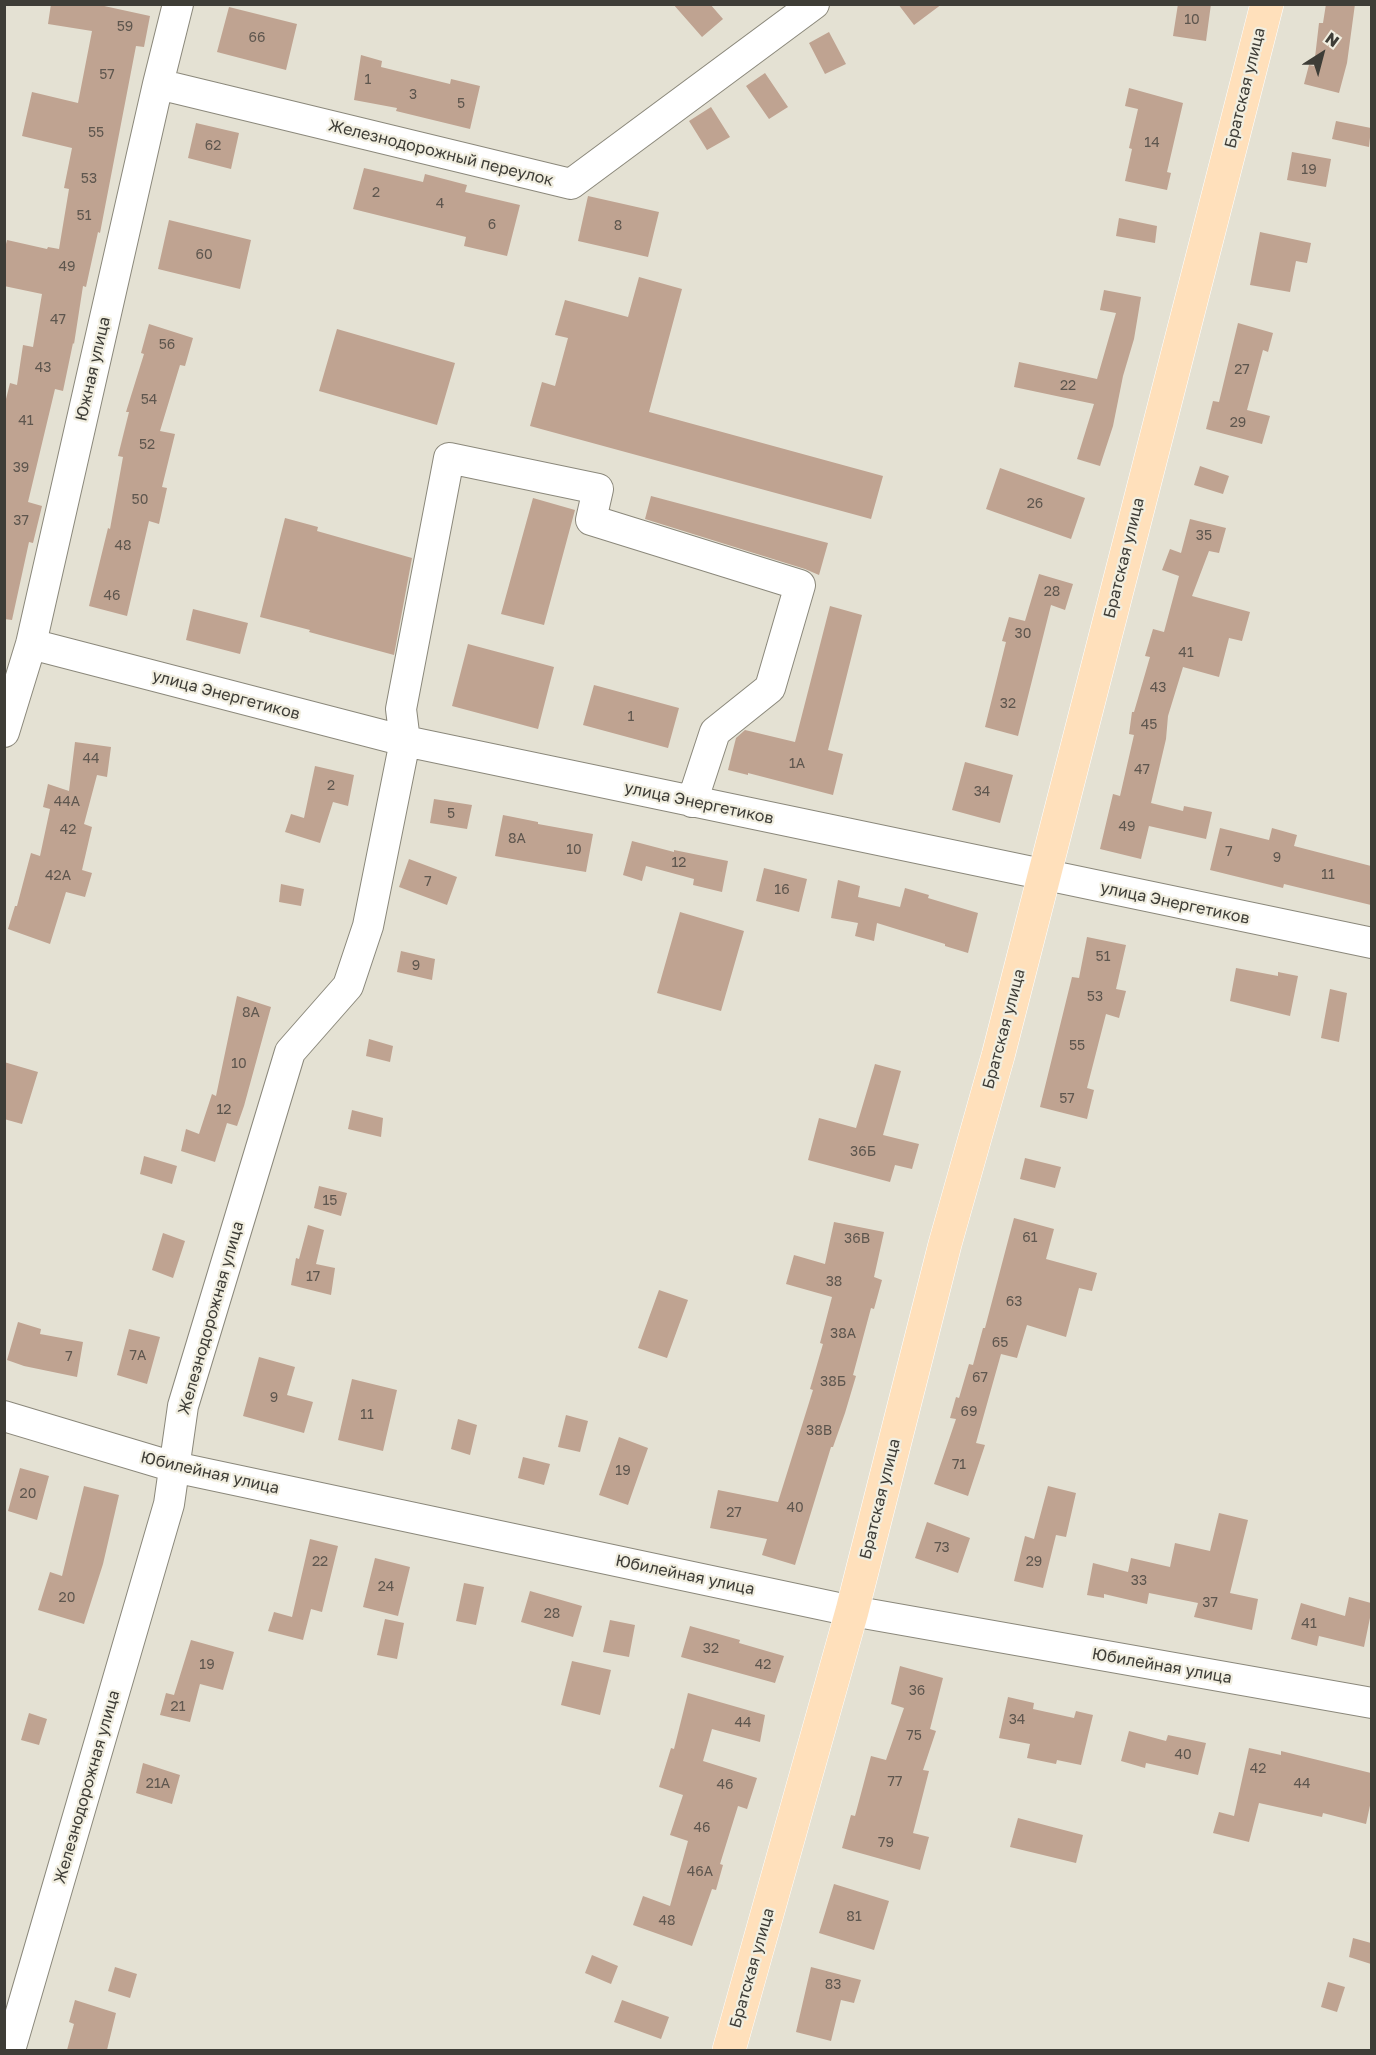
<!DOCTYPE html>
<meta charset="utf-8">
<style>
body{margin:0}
#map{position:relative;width:1376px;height:2055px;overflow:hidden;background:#e4e1d3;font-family:"Golos Text",sans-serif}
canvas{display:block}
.frame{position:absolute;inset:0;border:6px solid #3e3d37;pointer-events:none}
.north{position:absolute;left:1292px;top:24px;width:60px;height:60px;-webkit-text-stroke:4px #f1eee0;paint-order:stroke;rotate:36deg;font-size:16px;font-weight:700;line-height:24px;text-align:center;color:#3e3d37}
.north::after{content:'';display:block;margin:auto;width:21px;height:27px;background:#3e3d37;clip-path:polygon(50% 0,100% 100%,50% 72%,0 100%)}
</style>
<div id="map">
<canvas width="1376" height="2055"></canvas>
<div class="frame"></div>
<div class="north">N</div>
</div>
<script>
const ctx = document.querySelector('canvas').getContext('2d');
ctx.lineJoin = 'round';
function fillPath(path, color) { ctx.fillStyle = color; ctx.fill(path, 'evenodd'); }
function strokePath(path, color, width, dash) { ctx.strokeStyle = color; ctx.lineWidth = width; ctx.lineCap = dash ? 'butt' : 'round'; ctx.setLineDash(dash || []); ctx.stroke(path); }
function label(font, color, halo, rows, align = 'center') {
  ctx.font = font + ' "Golos Text",sans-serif'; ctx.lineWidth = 4.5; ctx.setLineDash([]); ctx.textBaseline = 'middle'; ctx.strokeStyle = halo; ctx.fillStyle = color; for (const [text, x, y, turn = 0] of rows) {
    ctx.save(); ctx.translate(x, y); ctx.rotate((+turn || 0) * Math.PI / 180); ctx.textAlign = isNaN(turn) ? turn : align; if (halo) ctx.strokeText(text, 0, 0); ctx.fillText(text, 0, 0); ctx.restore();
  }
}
const building = new Path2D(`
 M51 4H95L150 16 144 47 136 46 100 233 98 232 86 287 83 286 74 344 73 343 63 391 55 389 28 502 42 506 33 543 29 542 12 620 4 619V407L10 383 17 385 23 345 33 347 42 294 4 286V252L7 240 47 249 48 247 59 249 69 189 64 188 72 148 22 136 32 92 78 103 92 31 48 24Z
 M673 4H710L723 19 702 37Z
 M898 4H942L914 25Z
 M1178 4H1211L1206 41 1173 36Z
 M1326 4H1355L1347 63 1339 93 1304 84 1309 65 1314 66 1319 23H1323Z
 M229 7 297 24 286 70 217 52Z
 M829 32 846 64 825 74 809 43Z
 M361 55 382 61 381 67 450 84 451 79 480 86 470 129 396 111 397 108 354 100Z
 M765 73 788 107 769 119 746 86Z
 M1129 88 1183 103 1167 172 1171 173 1167 190 1125 181 1132 149 1129 148 1138 109 1125 106Z
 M711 107 730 137 707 150 689 121Z
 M1336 121 1371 128 1369 147 1332 139Z
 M196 123 239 133 231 169 188 158Z
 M1292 152 1331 159 1326 187 1287 180Z
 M364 168 423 182 425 174 467 185 465 192 520 205 507 256 464 246 466 237 353 209Z
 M588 196 659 212 648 257 578 241Z
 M1119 218 1157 226 1155 243 1116 236Z
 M169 220 251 240 240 289 158 269Z
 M1260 232 1311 243 1307 263 1296 261 1290 292 1250 285Z
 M639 277 682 289 649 412 883 476 871 519 530 426 542 382 555 386 568 338 555 335 565 300 628 317Z
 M1104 290 1141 297 1134 339 1123 376 1113 426 1100 466 1077 459 1094 404 1014 387 1019 362 1097 379 1116 313 1100 310Z
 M1238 323 1273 333 1268 352 1263 350 1247 410 1270 416 1262 444 1206 429 1213 401 1219 402Z
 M149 324 193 338 185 366 180 365 160 431 175 434 162 487 167 488 159 524 149 521 127 616 89 606 108 528 110 529 123 457 118 456 129 412H126L144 354 141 353Z
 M337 329 455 363 437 425 319 391Z
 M1200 466 1229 476 1223 494 1194 485Z
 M1000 468 1085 498 1071 539 986 509Z
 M651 496 828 543 819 575 805 569 645 519Z
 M533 498 575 510 544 625 501 614Z
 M285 518 318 527 317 531 412 558 394 655 309 632 310 630 260 617Z
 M1190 519 1226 528 1219 553 1209 551 1192 596 1250 612 1242 641 1229 638 1219 677 1183 667 1168 716 1166 739 1151 803 1183 811 1184 806 1212 812 1206 839 1149 826 1141 859 1100 849 1113 794 1120 796 1134 735 1129 734 1132 712H1134L1150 657 1145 656 1153 629 1164 632 1179 576 1162 570 1170 549 1181 553Z
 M1039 574 1073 584 1065 610 1051 605 1018 736 985 727 1006 642 1002 641 1009 617 1025 621Z
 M830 606 862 615 828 750 843 754 833 795 748 773V775L728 770 736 738 745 730 795 742Z
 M193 609 248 623 240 654 186 640Z
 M468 644 554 667 538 729 452 706Z
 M594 685 679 708 668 748 583 725Z
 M75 742 111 747 107 777 97 775 84 824 92 827 82 870 92 873 85 897 66 892 50 944 8 929 15 906H17L31 853 40 856 50 809 43 807 48 784 69 791Z
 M965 762 1013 775 1000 823 952 810Z
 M315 766 354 775 348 806 333 802 320 843 285 832 291 814 304 818Z
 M434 799 472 805 467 829 430 823Z
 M503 815 538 822V824L593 834 586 872 495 856Z
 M1220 828 1269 840 1272 828 1297 835 1294 846 1371 866V905L1284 884 1283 888 1210 870Z
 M632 841 674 852V850L728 861 722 892 693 885 694 879 646 866 642 881 623 875Z
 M409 859 457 877 447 905 399 887Z
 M764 868 807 879 799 912 756 901Z
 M838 880 860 886 858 897 900 907 905 888 929 895 928 898 978 913 968 953 945 946V944L877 923 874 941 855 936 858 923 831 918Z
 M281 884 304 889 301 906 279 902Z
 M680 912 744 931 721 1011 657 993Z
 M1087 937 1126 945 1116 989 1126 991 1119 1018 1106 1014 1087 1088 1094 1090 1087 1119 1040 1107 1072 977 1079 978Z
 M401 951 435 959 432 980 397 972Z
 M1236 968 1278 976V972L1298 976 1290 1016 1230 1001Z
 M1330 989 1347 993 1339 1042 1321 1038Z
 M237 996 271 1007 244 1106 237 1126 227 1123 215 1162 181 1151 186 1129 199 1134 212 1094 216 1096Z
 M369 1039 393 1046 390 1062 366 1056Z
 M4 1062 38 1072 22 1124 4 1119Z
 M875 1064 901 1071 883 1135 919 1144 912 1169 895 1165 890 1182 808 1160 819 1118 856 1128Z
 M352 1110 383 1118 381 1137 348 1129Z
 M144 1156 177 1166 172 1184 140 1174Z
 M1025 1158 1061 1167 1055 1188 1020 1179Z
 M319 1186 347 1193 341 1216 314 1208Z
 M1014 1218 1054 1229 1046 1259 1097 1273 1092 1291 1079 1288 1066 1337 1027 1325 1017 1358 1001 1354 976 1443 985 1445 968 1496 934 1484 956 1419 950 1418 956 1397 959 1398 969 1364 973 1365 983 1328H985Z
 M834 1222 884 1232 874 1277 882 1280 874 1309 871 1308 853 1375 856 1376 845 1413 833 1447H831L795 1565 762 1555 767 1539 710 1528 718 1490 778 1502 813 1390 810 1389 823 1344 820 1343 832 1297 786 1284 794 1255 825 1264Z
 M308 1225 324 1230 316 1264 335 1268 331 1295 291 1285 296 1258 299 1259Z
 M163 1233 185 1241 173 1278 152 1270Z
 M659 1290 688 1300 667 1358 638 1348Z
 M18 1322 41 1329 40 1334 83 1342 77 1377 24 1366 7 1360Z
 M129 1329 160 1337 147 1384 117 1375Z
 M259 1357 295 1367 287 1395 313 1402 304 1433 243 1416Z
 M352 1379 397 1390 383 1451 338 1440Z
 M566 1415 588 1421 580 1452 558 1447Z
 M458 1419 477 1425 470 1455 451 1449Z
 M619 1437 648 1448 628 1505 599 1495Z
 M523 1457 550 1464 544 1485 518 1478Z
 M20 1468 49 1476 37 1520 8 1511Z
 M84 1486 119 1495 103 1564 84 1624 38 1610 50 1572 62 1576Z
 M1048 1486 1076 1493 1066 1537 1056 1535 1043 1588 1014 1581 1025 1536 1034 1539Z
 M1219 1513 1248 1520 1230 1593 1258 1599 1252 1630 1194 1617 1198 1603 1149 1593 1147 1604 1104 1594V1598L1087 1595 1093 1563 1128 1572 1131 1558 1170 1567 1175 1543 1210 1551Z
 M927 1522 970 1538 958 1573 915 1558Z
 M310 1539 338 1546 322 1612 311 1609 303 1640 268 1631 274 1612 292 1617Z
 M375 1558 410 1567 398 1616 363 1607Z
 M464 1583 484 1587 476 1625 456 1621Z
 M530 1591 582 1606 573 1637 521 1622Z
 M1349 1597 1371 1603V1613L1364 1647 1319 1636 1317 1646 1291 1639 1301 1603 1345 1616Z
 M385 1619 404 1623 397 1659 377 1655Z
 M610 1620 635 1625 629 1657 603 1652Z
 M690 1626 740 1640 739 1643 784 1656 775 1683 681 1657Z
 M191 1640 234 1652 223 1690 200 1684 190 1722 160 1715 166 1693 174 1695Z
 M572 1661 611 1670 600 1715 561 1705Z
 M900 1666 943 1678 930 1729 936 1731 923 1770 929 1771 913 1833 929 1837 920 1870 842 1848 851 1815 855 1816 871 1756 886 1760 904 1708 891 1704Z
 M688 1693 765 1715 760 1742 712 1729 703 1761 757 1778 747 1809 738 1806 720 1864 723 1865 716 1890 712 1889 692 1946 633 1925 643 1896 670 1906 688 1841 670 1835 683 1795 659 1787 671 1748 674 1749Z
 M1008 1697 1034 1703 1033 1709 1074 1718 1076 1711 1093 1715 1081 1765 1057 1760 1056 1764 1027 1758 1030 1744 999 1738Z
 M29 1713 47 1719 39 1745 21 1740Z
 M1129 1731 1166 1741 1168 1735 1206 1743 1198 1775 1146 1763 1145 1768 1121 1761Z
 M1249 1748 1281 1755V1751L1371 1773V1801L1366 1824 1323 1813 1322 1817 1259 1803 1249 1842 1213 1833 1219 1812 1234 1816Z
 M143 1763 180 1775 172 1804 136 1793Z
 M1018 1818 1083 1835 1076 1863 1010 1847Z
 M834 1884 889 1901 874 1950 819 1933Z
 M1353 1938 1371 1943V1964L1349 1957Z
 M592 1955 618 1966 611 1984 585 1973Z
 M115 1967 137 1974 130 1998 108 1991Z
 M811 1967 861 1980 854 2003 841 2000 831 2041 796 2032Z
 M1328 1982 1345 1987 1337 2012 1321 2007Z
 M75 2000 116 2013 107 2050H67L74 2024 69 2022Z
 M622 2000 669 2017 661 2039 614 2022Z`);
const minor = new Path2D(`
 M158 84 571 184 814 4
 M31 644 405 741 1372 943
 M4 732 31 644 158 84 178 4
 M4 1416 174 1467 852 1611 1372 1703
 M10 2050 169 1504 183 1406 290 1052 348 986 368 926 405 741 401 709 449 458 598 489 591 520 800 585 770 688 715 732 692 802`);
const major = new Path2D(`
 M729 2050 852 1611 945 1244 998 1056 1267 4`);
const numberNames = [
 ["10",1192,20],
 ["59",125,27],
 ["66",257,38],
 ["57",107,75],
 ["1",368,80],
 ["3",413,95],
 ["5",461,104],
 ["55",96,133],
 ["14",1152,143],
 ["62",213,146],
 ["19",1309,170],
 ["53",89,179],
 ["2",376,193],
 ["4",440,204],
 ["51",84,216],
 ["6",492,225],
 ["8",618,226],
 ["60",204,255],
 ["49",67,267],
 ["47",58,320],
 ["56",167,345],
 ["43",43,368],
 ["27",1242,370],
 ["22",1068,386],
 ["54",149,400],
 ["41",26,421],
 ["29",1238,423],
 ["52",147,445],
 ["39",21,468],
 ["50",140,500],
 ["26",1035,504],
 ["37",21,521],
 ["35",1204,536],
 ["48",123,546],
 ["28",1052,592],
 ["46",112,596],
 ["30",1023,634],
 ["41",1186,653],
 ["43",1158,688],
 ["32",1008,704],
 ["1",631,717],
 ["45",1149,725],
 ["44",91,759],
 ["1А",797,764],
 ["47",1142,770],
 ["2",331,786],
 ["34",982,792],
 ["44А",67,802],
 ["5",451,814],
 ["49",1127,827],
 ["42",68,830],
 ["8А",517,839],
 ["10",574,850],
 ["7",1229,852],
 ["9",1277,858],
 ["12",679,863],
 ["11",1328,875],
 ["42А",58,876],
 ["7",428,882],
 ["16",782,890],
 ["51",1103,957],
 ["9",416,966],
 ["53",1095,997],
 ["8А",251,1013],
 ["55",1077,1046],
 ["10",239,1064],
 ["57",1067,1099],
 ["12",224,1110],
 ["36Б",863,1152],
 ["15",330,1201],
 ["61",1030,1238],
 ["36В",857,1239],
 ["17",313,1277],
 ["38",834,1282],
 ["63",1014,1302],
 ["38А",843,1334],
 ["65",1000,1343],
 ["7А",138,1356],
 ["7",69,1357],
 ["67",980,1378],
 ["38Б",833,1382],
 ["9",274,1398],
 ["69",969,1412],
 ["11",367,1415],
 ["38В",819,1431],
 ["71",959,1465],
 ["19",623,1471],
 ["20",28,1494],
 ["40",795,1508],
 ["27",734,1513],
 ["73",942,1548],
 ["22",320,1562],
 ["29",1034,1562],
 ["33",1139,1581],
 ["24",386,1587],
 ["20",67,1598],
 ["37",1210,1603],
 ["28",552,1614],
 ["41",1309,1624],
 ["32",711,1649],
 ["19",207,1665],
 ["42",763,1665],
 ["36",917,1691],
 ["21",178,1707],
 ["34",1017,1720],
 ["44",743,1723],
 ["75",914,1736],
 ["40",1183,1755],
 ["42",1258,1769],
 ["77",895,1782],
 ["21А",158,1784],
 ["44",1302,1784],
 ["46",725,1785],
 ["46",702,1828],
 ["79",886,1843],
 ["46А",700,1872],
 ["81",854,1917],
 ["48",667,1921],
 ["83",833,1985]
];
const streetNames = [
 ["Братская улица",1245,88,-76],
 ["Железнодорожный переулок",441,153,14],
 ["Южная улица",93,369,-77],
 ["Братская улица",1124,558,-76],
 ["улица Энергетиков",226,695,15],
 ["улица Энергетиков",699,803,12],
 ["улица Энергетиков",1175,903,12],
 ["Братская улица",1004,1029,-75],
 ["Железнодорожная улица",211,1318,-74],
 ["Юбилейная улица",210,1473,13],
 ["Братская улица",880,1499,-76],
 ["Юбилейная улица",685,1575,12],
 ["Юбилейная улица",1162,1666,10],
 ["Железнодорожная улица",87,1787,-74],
 ["Братская улица",752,1968,-74]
];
fillPath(building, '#bfa391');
strokePath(minor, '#8b887b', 32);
strokePath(major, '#fff', 34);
strokePath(minor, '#fff', 30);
strokePath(major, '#ffe0bb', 33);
label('14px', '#5e564e', null, numberNames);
label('16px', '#3e3d37', '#f1eee0', streetNames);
</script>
